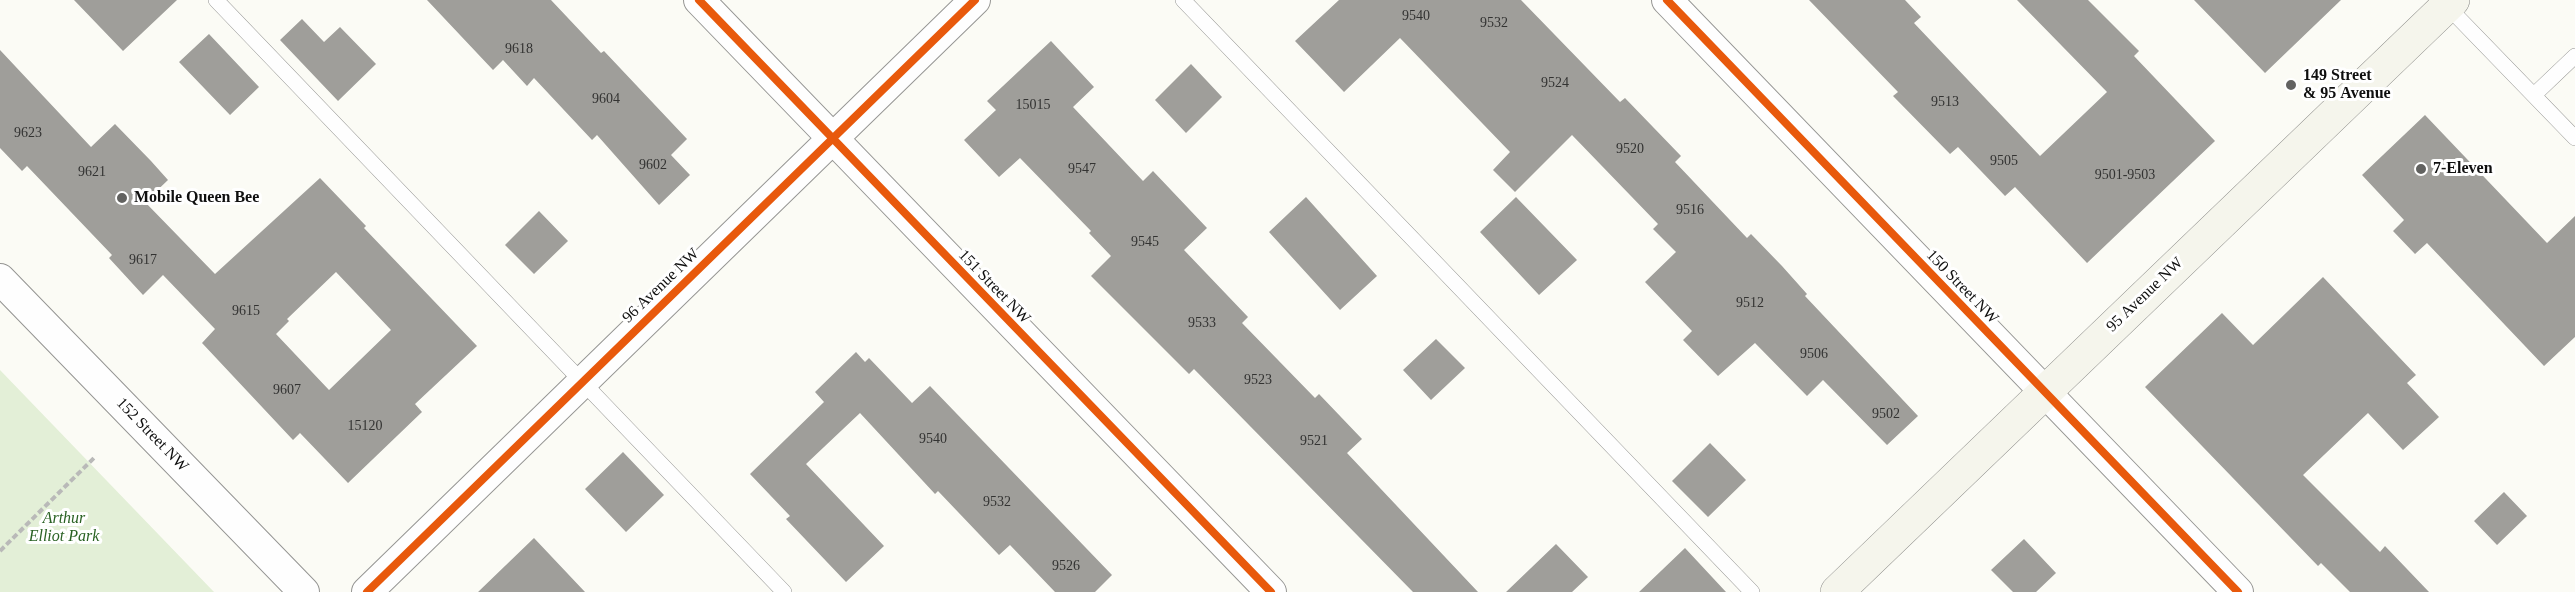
<!DOCTYPE html>
<style>
body{margin:0}
canvas{display:block;background:#fbfbf5}
</style>
<canvas width="2575" height="592"></canvas>
<script>
const ctx = document.querySelector('canvas').getContext('2d');
ctx.lineJoin = 'round';
function fillPath(path, color) { ctx.fillStyle = color; ctx.fill(path, 'evenodd'); }
function strokePath(path, color, width, dash) { ctx.strokeStyle = color; ctx.lineWidth = width; ctx.lineCap = dash ? 'butt' : 'round'; ctx.setLineDash(dash || []); ctx.stroke(path); }
function label(font, color, halo, rows, align = 'center') {
  ctx.font = font + ' "Times New Roman",serif'; ctx.lineWidth = 6; ctx.setLineDash([]); ctx.textBaseline = 'middle'; ctx.strokeStyle = halo; ctx.fillStyle = color; for (const [text, x, y, turn = 0] of rows) {
    ctx.save(); ctx.translate(x, y); ctx.rotate((+turn || 0) * Math.PI / 180); ctx.textAlign = isNaN(turn) ? turn : align; if (halo) ctx.strokeText(text, 0, 0); ctx.fillText(text, 0, 0); ctx.restore();
  }
}
const green = new Path2D(`
 M0 370 214 592H0Z`);
const building = new Path2D(`
 M74 0H177L123 51Z
 M427 0H551L601 53 604 51 687 139 671 155 690 175 659 205 597 135 592 140 534 78 527 86 503 60 493 70Z
 M1339 0H1521L1620 102 1625 98 1681 156 1675 162 1747 238 1751 234 1782 266 1807 294 1805 296 1918 416 1887 445 1823 380 1807 396 1755 343 1718 376 1683 340 1692 331 1645 282 1676 252 1653 229 1658 224 1572 135 1515 192 1493 170 1510 152 1400 38 1344 92 1295 41Z
 M1809 0H1905L1921 17 1914 23 2040 156 2107 92 2017 0H2088L2139 51 2134 56 2215 141 2087 263 2015 187 2005 196 1958 147 1950 154 1893 96 1898 92Z
 M2194 0H2341L2265 73Z
 M302 19 324 42 340 27 376 64 338 101 280 40Z
 M209 34 259 87 230 115 179 62Z
 M1051 41 1094 87 1073 107 1143 181 1153 171 1207 228 1184 250 1248 317 1242 323 1315 398 1319 394 1362 439 1347 453 1478 592H1413L1194 369 1189 374 1091 276 1111 256 1089 233 1091 231 1020 158 999 177 964 140 996 110 987 101Z
 M0 50 91 147 115 124 151 161 168 180 145 202 215 274 320 178 366 226 364 228 477 346 415 404 422 412 348 483 300 433 293 440 202 343 215 329 163 275 143 295 109 258 112 255 27 166 22 171 0 148ZM336 272 391 330 329 390 276 334 289 321 287 319Z
 M1191 64 1222 97 1186 133 1155 100Z
 M2425 115 2547 243 2575 216V337L2544 366 2427 243 2415 254 2393 231 2404 220 2362 175Z
 M1306 197 1377 276 1340 310 1269 232Z
 M1516 197 1577 260 1539 295 1480 232Z
 M539 211 568 241 534 274 505 245Z
 M2323 277 2416 375 2407 383 2439 417 2403 450 2368 413 2303 475 2380 552 2385 546 2429 592H2350L2321 563 2318 566 2145 387 2222 313 2253 345Z
 M1436 339 1465 368 1431 400 1403 370Z
 M856 352 865 362 869 358 912 403 930 386 1112 575 1095 592H1055L1010 545 999 555 938 491 935 494 860 413 806 464 884 546 846 582 786 519 790 516 750 474 824 402 815 392Z
 M1710 443 1746 480 1708 517 1672 481Z
 M623 452 664 495 626 532 585 489Z
 M2504 492 2527 516 2497 545 2474 521Z
 M534 538 585 592H478Z
 M2024 539 2056 573 2036 592H2013L1991 570Z
 M1556 544 1588 577 1572 592H1506Z
 M1685 548 1726 592H1639Z`);
const path = new Path2D(`
 M0 551 96 456`);
const lane = new Path2D(`
 M216 0 784 592
 M1183 0 1752 592
 M2447 6 2575 138
 M2534 95 2575 56`);
const street = new Path2D(`
 M699 0 1271 592
 M1667 0 2238 592
 M0 279 304 592
 M367 592 975 0`);
const secondary = new Path2D(`
 M1837 592 2453 0`);
const cycleway = new Path2D(`
 M699 0 1271 592
 M1667 0 2238 592
 M367 592 975 0`);
const markers = [
 [2291,85,6,"#626260"],
 [2421,169,6,"#626260"],
 [122,198,6,"#626260"]
];
const numberNames = [
 ["9540",1416,16],
 ["9532",1494,23],
 ["9618",519,49],
 ["9524",1555,83],
 ["9604",606,99],
 ["9513",1945,102],
 ["15015",1033,105],
 ["9623",28,133],
 ["9520",1630,149],
 ["9505",2004,161],
 ["9602",653,165],
 ["9547",1082,169],
 ["9621",92,172],
 ["9501-9503",2125,175],
 ["9516",1690,210],
 ["9545",1145,242],
 ["9617",143,260],
 ["9512",1750,303],
 ["9615",246,311],
 ["9533",1202,323],
 ["9506",1814,354],
 ["9523",1258,380],
 ["9607",287,390],
 ["9502",1886,414],
 ["15120",365,426],
 ["9540",933,439],
 ["9521",1314,441],
 ["9532",997,502],
 ["9526",1066,566]
];
const poiNames = [
 ["149 Street",2303,76],
 ["& 95 Avenue",2303,94],
 ["7-Eleven",2433,169],
 ["Mobile Queen Bee",134,198]
];
const streetNames = [
 ["96 Avenue NW",661,286,-44],
 ["151 Street NW",994,287,46],
 ["150 Street NW",1962,287,46],
 ["95 Avenue NW",2145,295,-44],
 ["152 Street NW",152,435,46]
];
const parkNames = [
 ["Arthur",64,519],
 ["Elliot Park",64,537]
];
fillPath(green, '#e3efd7');
fillPath(building, '#9f9e9a');
strokePath(lane, '#959593', 16);
strokePath(street, '#959593', 32);
strokePath(secondary, '#8c8c89', 34);
strokePath(path, '#b9b9b8', 4, [6, 3]);
strokePath(lane, '#fefefe', 15);
strokePath(street, '#fefefe', 30);
strokePath(secondary, '#f5f5ec', 33);
strokePath(cycleway, '#e8590c', 8);
for (const [x, y, r, color] of markers) { const dot = new Path2D(); dot.arc(x, y, r, 0, 2 * Math.PI); ctx.fillStyle = color; ctx.fill(dot); strokePath(dot, '#fff', 2); }
label('14px', '#333332', null, numberNames);
label('bold 16px', '#0f0f0f', '#fff', poiNames, 'left');
label('16px', '#0f0f0f', '#fff', streetNames);
label('italic 16px', '#2a6224', '#fff', parkNames);
</script>
